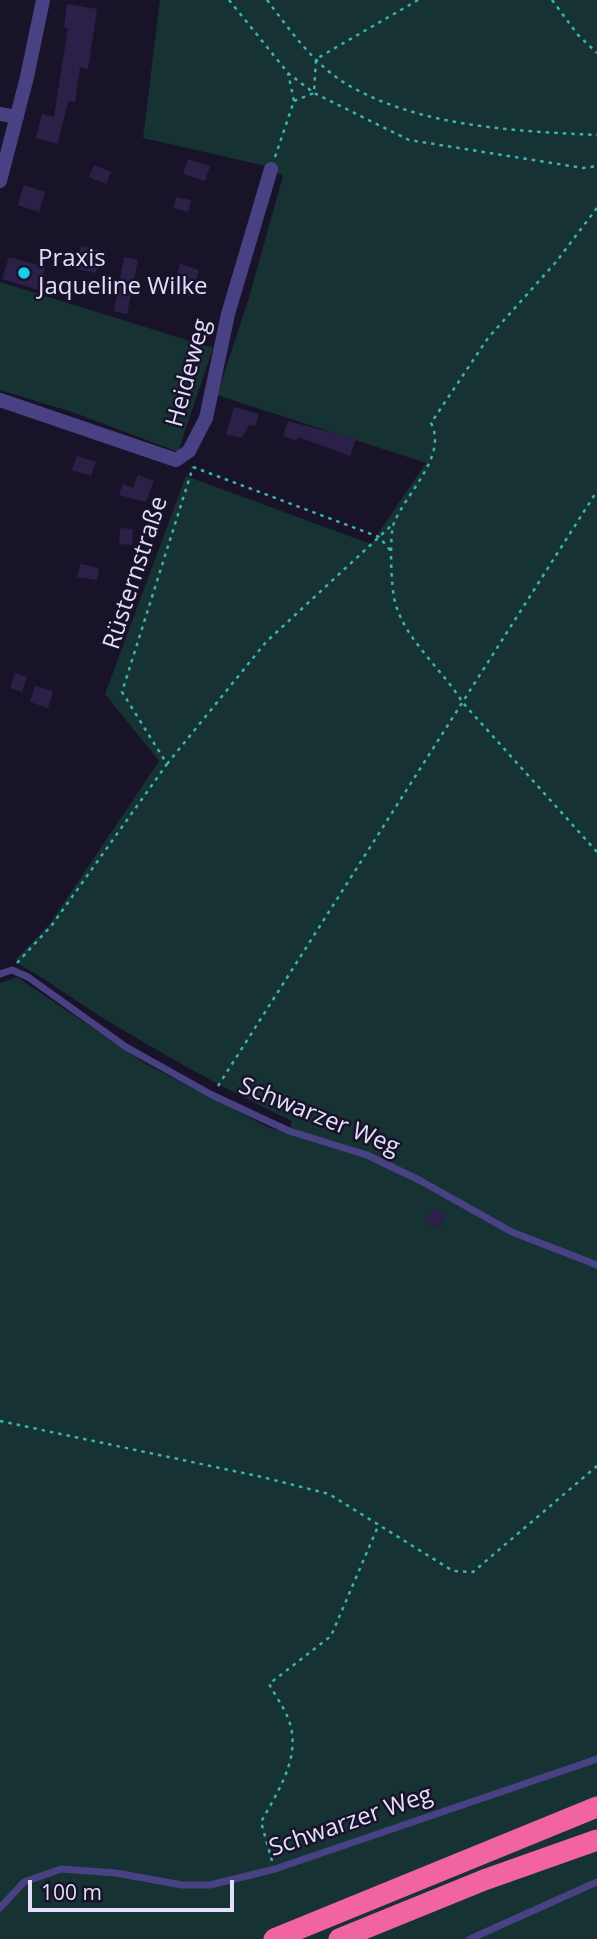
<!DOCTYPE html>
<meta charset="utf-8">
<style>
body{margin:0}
#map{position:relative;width:597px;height:1939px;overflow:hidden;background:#181329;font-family:"Open Sans",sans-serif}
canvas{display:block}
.scale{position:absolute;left:28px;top:1880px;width:206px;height:32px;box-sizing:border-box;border:4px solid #e3defc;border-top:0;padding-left:9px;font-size:21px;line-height:24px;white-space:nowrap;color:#e3defc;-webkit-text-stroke:5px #181329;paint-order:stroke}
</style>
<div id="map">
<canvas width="597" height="1939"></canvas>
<div class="scale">100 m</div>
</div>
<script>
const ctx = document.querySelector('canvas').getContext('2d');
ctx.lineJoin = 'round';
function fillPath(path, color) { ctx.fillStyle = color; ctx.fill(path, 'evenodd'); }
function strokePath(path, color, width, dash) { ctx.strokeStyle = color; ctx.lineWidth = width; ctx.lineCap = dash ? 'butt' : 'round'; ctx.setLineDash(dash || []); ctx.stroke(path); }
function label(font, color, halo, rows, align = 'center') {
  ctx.font = font + ' "Open Sans",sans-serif'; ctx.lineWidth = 5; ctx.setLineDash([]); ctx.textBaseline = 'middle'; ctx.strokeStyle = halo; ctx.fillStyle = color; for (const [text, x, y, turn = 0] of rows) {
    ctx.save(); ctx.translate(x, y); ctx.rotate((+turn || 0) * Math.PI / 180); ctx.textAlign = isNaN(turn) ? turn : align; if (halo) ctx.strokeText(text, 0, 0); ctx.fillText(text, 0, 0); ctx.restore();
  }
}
const green = new Path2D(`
 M160 0H597V1939H0V983L17 977 146 1064 268 1127 288 1134 292 1121C226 1090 162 1054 100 1016 73 999 47 980 19 964L16 959 49 925 159 761 105 694 186 476 371 544 426 463 217 395 248 301 283 176 266 166 143 138Z
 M0 282 213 348 178 452 75 413 0 390Z`);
const building = new Path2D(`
 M67 4 97 9 88 69 80 67 75 102 68 101 58 144 36 138 42 114 54 117 68 28 64 27Z
 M188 159 210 166 205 181 183 174Z
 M94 165 111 172 106 184 89 177Z
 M24 185 45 192 39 212 18 205Z
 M176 197 191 200 188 212 173 208Z
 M81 246 100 250 96 273 76 269Z
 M9 257 45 267 39 290 2 279Z
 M124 257 138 260 127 314 114 311Z
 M180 264 199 270 191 297 172 291Z
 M234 407 259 414 255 426 249 425 242 438 226 434Z
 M288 421 356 439 350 456 298 437 297 441 283 436Z
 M77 456 96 462 91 476 72 470Z
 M138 475 154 481 146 502 119 495 123 484 133 488Z
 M120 528 133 529 132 545 119 544Z
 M80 564 99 568 97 580 77 577Z
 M15 673 27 677 22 692 10 688Z
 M35 686 53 691 48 708 30 702Z
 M433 1208 446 1215 438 1229 424 1222Z`);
const path = new Path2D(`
 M229 0 288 73 314 93 409 140 583 168 597 166
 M267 0C290 30 314 65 348 85 421 127 514 131 597 135
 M552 0 578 35 597 53
 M294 101 314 93 316 59 418 0
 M275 157 294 101 288 73
 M597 208 556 262 488 338 431 423C448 456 406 493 394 523 389 534 391 588 395 602 405 640 443 670 463 703L597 852
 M193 467 379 537 391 551
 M167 764 266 642 392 525
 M17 963 52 925 167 764 122 692 193 467
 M218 1086 597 491
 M0 1421 262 1477 329 1494 453 1571 473 1572 597 1466
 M272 1861 261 1822C278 1791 303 1755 288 1718 283 1706 275 1695 269 1684L331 1636 379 1524`);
const service = new Path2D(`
 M0 974 12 970 28 977 126 1047 212 1095 289 1131 367 1155 421 1181 512 1232 597 1265
 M0 1908 24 1882 61 1869 116 1873 182 1885H210L275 1869 597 1759
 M470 1939 597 1882`);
const minor = new Path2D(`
 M0 114 17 117
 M0 181 27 77 43 0
 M0 400 176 460 189 451 206 418 228 314 271 169`);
const motorway = new Path2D(`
 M274 1939 597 1807
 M339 1939 484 1880 597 1840`);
const markers = [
 [24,273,7,"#1bcdeb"]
];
const poiNames = [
 ["Praxis",38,259],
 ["Jaqueline Wilke",38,287]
];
const streetNames = [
 ["Heideweg",189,373,-75],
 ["Rüsternstraße",136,573,-72],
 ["Schwarzer Weg",319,1117,22],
 ["Schwarzer Weg",351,1822,-19]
];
fillPath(green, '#173232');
fillPath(building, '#2b2148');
strokePath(path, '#3cb2b1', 2.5, [3.5, 5]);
strokePath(service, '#484284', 7);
strokePath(minor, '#484284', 14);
strokePath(motorway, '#f263a1', 21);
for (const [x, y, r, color] of markers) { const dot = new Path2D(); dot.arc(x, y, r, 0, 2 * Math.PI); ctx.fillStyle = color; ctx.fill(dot); strokePath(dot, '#181329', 2.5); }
label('24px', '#e3defc', '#181329', poiNames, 'left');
label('24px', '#e3defc', '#181329', streetNames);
</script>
